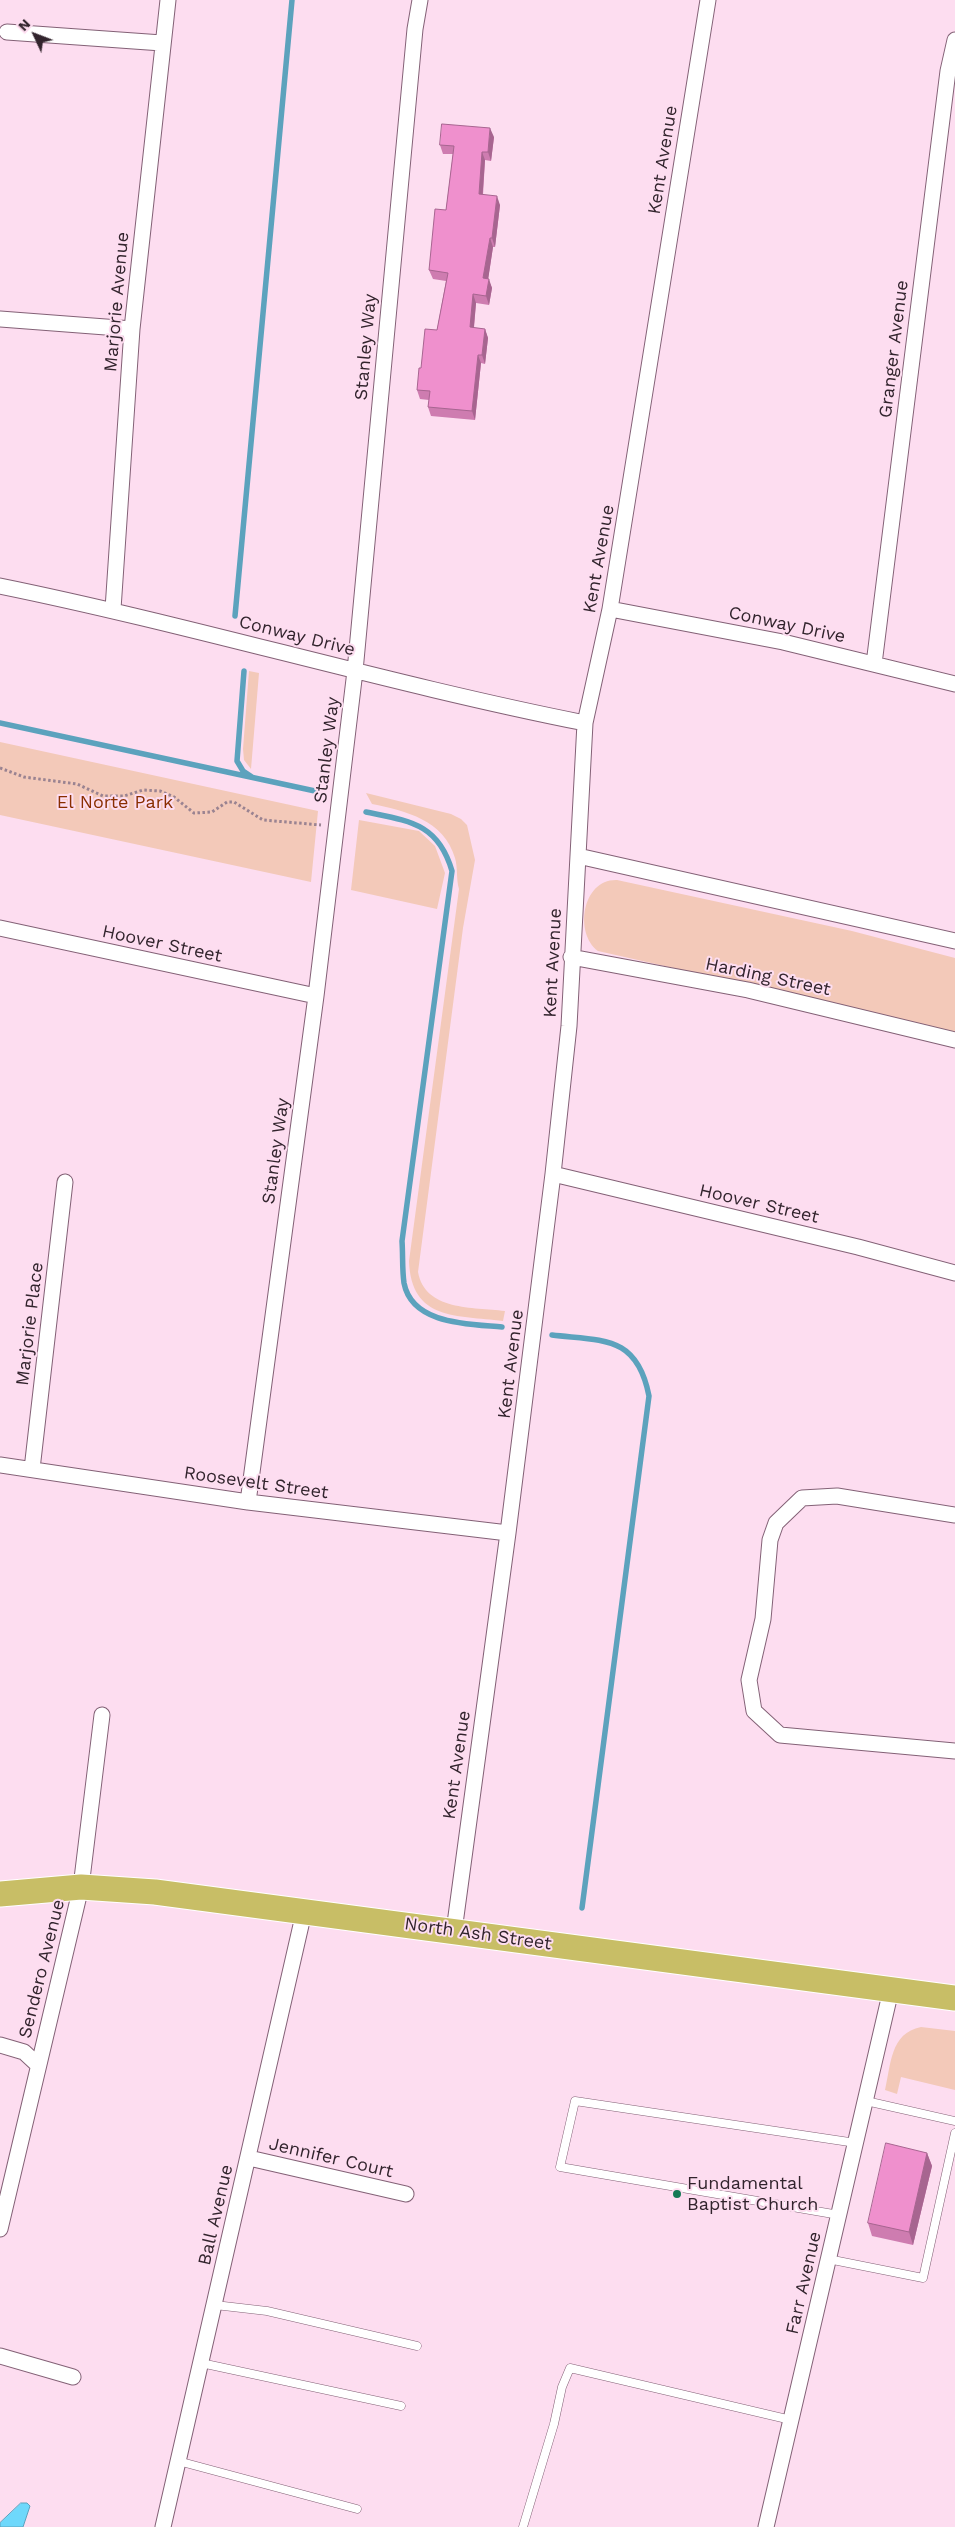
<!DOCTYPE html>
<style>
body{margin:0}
#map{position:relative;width:955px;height:2527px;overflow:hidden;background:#fdddf0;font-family:"Work Sans",sans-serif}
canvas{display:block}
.north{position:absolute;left:10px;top:10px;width:50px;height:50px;-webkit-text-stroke:4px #fdddf0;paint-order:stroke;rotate:313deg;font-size:14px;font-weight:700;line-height:20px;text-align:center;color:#32242d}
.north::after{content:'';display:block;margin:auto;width:18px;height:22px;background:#32242d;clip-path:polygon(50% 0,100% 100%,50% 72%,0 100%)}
</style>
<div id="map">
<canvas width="955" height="2527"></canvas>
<div class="north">N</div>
</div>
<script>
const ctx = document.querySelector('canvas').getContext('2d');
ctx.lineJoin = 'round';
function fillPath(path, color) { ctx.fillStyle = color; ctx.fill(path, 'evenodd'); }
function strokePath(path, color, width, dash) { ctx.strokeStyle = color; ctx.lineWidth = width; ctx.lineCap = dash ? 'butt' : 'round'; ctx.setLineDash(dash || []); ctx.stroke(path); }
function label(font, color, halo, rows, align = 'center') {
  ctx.font = font + ' "Work Sans",sans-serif'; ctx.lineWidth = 4; ctx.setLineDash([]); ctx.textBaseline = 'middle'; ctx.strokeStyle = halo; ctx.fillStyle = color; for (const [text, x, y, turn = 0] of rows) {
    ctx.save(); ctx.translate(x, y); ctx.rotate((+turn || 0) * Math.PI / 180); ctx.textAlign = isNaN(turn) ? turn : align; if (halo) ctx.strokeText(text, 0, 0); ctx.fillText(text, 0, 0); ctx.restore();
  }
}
const green = new Path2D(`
 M249 671 259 673 251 769 244 760 243 749Z
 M0 742 318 811 311 882 0 815Z
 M366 793 451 814 461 819 467 825 475 860 463 928 418 1272C425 1311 473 1307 505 1311L503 1321C457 1315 411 1321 409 1261L459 889C456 879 458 868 455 858 444 820 406 811 372 804Z
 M359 820 419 831 435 846 445 873 437 909 351 890Z
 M617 880 852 931 955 958V1035L780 992 598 951C574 933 582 879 617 880Z
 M921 2027 955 2031V2090L901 2077 897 2094 885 2090C891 2065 890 2033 921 2027Z`);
const water = new Path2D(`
 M21 2503H27L30 2506 23 2527H0V2523Z`);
const stream = new Path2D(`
 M235 616 292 0
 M244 671 237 761 243 771 252 777
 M0 723 315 791
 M366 812C409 821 438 823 452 871L402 1241C403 1255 402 1269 404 1283 412 1325 470 1324 502 1327
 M552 1335C603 1341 637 1335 649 1396L582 1908`);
const path = new Path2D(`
 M0 768 24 777 77 784 103 796H124L143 790 160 791 174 797 194 813 212 812 227 802H234L263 820 321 825`);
const lane = new Path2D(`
 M866 2101 955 2121
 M839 2215 560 2167 575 2101 856 2143
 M828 2259 923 2278 955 2133
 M215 2305 267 2311 417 2346
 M201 2363 401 2406
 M178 2461 357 2509
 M523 2527 554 2424 562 2387 570 2368 791 2420`);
const street = new Path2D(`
 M7 32 162 43
 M0 319 132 329
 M0 586C196 626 388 684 585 723
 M113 609 132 329 168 0
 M610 609 783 642 955 684
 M874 664 948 71 955 40
 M578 856 955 941
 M0 928 316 996
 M571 957 748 990 955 1040
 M553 1174 858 1247 955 1273
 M0 1465 248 1502 508 1533
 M32 1469 65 1182
 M248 1502 316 996 355 671 415 29 420 0
 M955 1515 837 1496 802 1498 776 1523 770 1540 763 1619 749 1680 754 1711 780 1735 955 1751
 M454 1931 508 1533 553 1174 569 1026 585 723 610 609 708 0
 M0 2045 24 2052 38 2065
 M249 2158 406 2194
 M0 2229 81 1887 102 1715
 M0 2356 73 2377
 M163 2527 304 1912
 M766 2527 891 1990`);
const primary = new Path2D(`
 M0 1894 81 1887 155 1892 955 1998`);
const wall = new Path2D(`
 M494 137 491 161 485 160 483 195 500 205 495 247H493L488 279 492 288 489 305 476 303 474 328 485 329 488 338 485 364 481 363 475 420 431 416 428 407 429 400 420 399 417 390 421 368 437 330 446 281 433 279 429 270 446 210 453 154H443L440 145Z
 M927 2153 932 2166 913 2245 872 2236 868 2223Z`);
const shadedWall = new Path2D(`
 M490 128 494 137 491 161 488 152Z
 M482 152 485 160 482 203 479 194Z
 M497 196 500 205 495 247 492 238Z
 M490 238 493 247 487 287 483 278Z
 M489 279 492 288 489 305 486 296Z
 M473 294 476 303 473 336 470 327Z
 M485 329 488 338 485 364 482 355Z
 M478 355 481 363 475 420 472 411Z
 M927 2153 932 2166 913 2245 909 2232Z`);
const building = new Path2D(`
 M442 124 490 128 488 152H482L479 194 497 196 492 238H490L483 278 489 279 486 296 473 294 470 327 485 329 482 355H478L472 411 428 407 430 391 417 390 419 368H421L425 329 437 330 448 273 429 270 435 209 446 210 454 146 440 145Z
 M886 2143 927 2153 909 2232 868 2223Z`);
const markers = [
 [677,2194,5,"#147a54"]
];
const streetNames = [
 ["Kent Avenue",663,160,-81],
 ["Marjorie Avenue",117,302,-85],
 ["Stanley Way",366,347,-85],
 ["Granger Avenue",894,349,-83],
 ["Kent Avenue",599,559,-80],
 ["Conway Drive",787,625,12],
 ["Conway Drive",297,636,14],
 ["Stanley Way",327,750,-83],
 ["Hoover Street",162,944,12],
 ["Kent Avenue",553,963,-87],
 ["Harding Street",768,977,12],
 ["Stanley Way",276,1151,-82],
 ["Hoover Street",759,1204,13],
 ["Marjorie Place",30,1324,-83],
 ["Kent Avenue",511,1364,-83],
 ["Roosevelt Street",256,1483,8],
 ["Kent Avenue",457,1765,-82],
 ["North Ash Street",478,1934,8],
 ["Sendero Avenue",42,1969,-76],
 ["Jennifer Court",331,2158,13],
 ["Ball Avenue",216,2215,-77],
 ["Farr Avenue",804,2283,-77]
];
const parkNames = [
 ["El Norte Park",115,803]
];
const poiNames = [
 ["Fundamental",687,2184],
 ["Baptist Church",687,2205]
];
fillPath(green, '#f3c9b9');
fillPath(water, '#6ed8fb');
strokePath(water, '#5ca2bd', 1);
strokePath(stream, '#5ca2bd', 5.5);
strokePath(lane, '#836176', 9);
strokePath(street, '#836176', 17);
strokePath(primary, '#fff', 27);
strokePath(path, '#9a8391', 3, [2.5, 2.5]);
strokePath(lane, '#fff', 8);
strokePath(street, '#fff', 15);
strokePath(primary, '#c8be66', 25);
fillPath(wall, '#ce7cb0');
fillPath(shadedWall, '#a76590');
fillPath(building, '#ef90cd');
strokePath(building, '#a76590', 1);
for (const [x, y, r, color] of markers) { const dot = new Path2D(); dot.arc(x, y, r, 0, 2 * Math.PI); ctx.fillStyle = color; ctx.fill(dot); strokePath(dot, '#fdddf0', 2); }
label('18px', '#32242d', '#fdddf0', streetNames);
label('18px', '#892e00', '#fdddf0', parkNames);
label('18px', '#32242d', '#fdddf0', poiNames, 'left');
</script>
